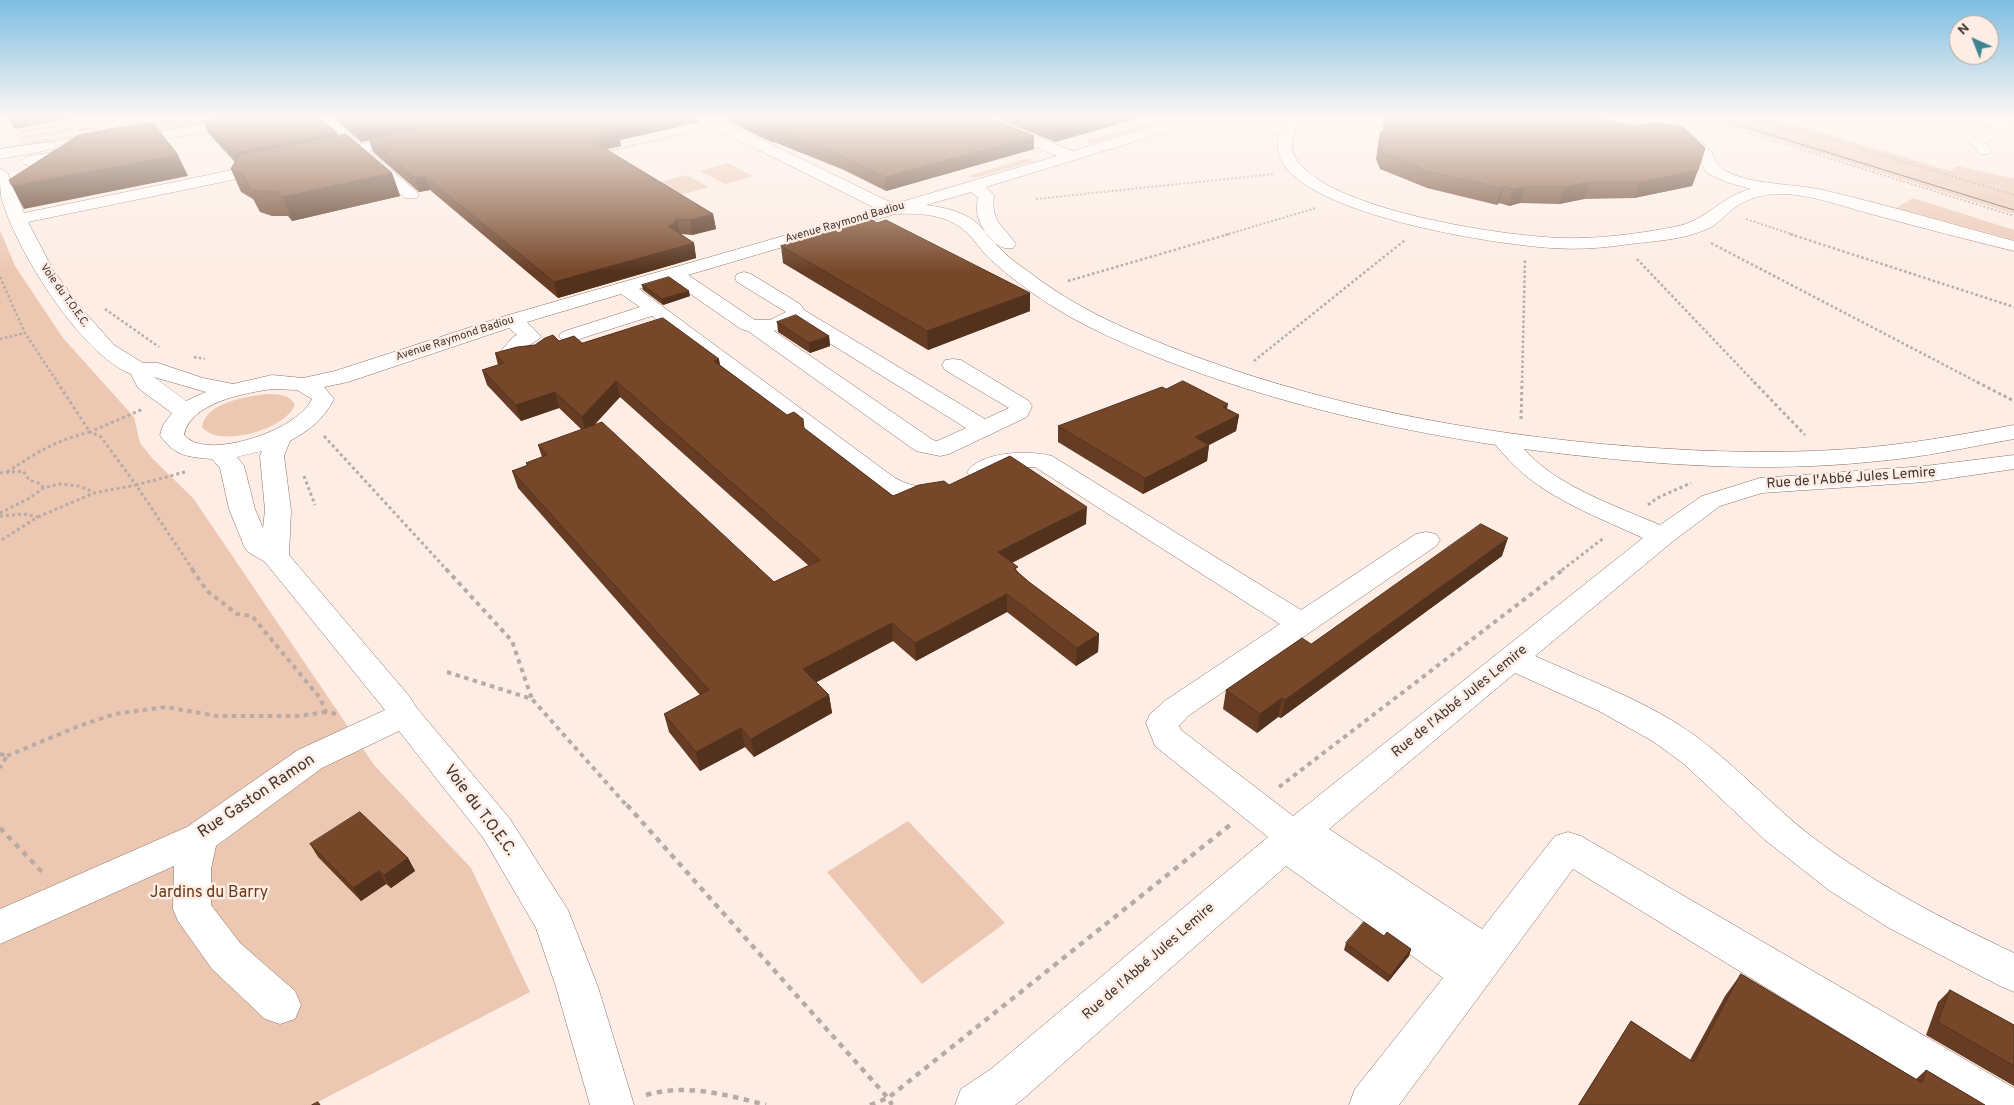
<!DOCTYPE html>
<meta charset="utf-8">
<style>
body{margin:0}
#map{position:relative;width:2014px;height:1105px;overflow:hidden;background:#fdede4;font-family:Overpass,sans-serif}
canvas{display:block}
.north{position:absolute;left:1949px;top:15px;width:50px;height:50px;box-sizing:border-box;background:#fdede4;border:1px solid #b1a39c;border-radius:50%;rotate:316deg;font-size:14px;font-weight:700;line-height:20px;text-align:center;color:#3f352f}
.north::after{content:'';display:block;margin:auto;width:18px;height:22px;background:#3f8590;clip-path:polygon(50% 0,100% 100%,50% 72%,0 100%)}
</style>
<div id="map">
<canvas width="2014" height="1105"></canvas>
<div class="north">N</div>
</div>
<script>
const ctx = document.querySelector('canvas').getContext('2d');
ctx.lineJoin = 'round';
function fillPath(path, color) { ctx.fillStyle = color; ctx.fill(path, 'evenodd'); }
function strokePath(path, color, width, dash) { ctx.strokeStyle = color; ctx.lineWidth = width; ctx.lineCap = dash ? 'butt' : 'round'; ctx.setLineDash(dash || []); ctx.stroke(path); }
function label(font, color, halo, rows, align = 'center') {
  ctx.font = font + ' Overpass,sans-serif'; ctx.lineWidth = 5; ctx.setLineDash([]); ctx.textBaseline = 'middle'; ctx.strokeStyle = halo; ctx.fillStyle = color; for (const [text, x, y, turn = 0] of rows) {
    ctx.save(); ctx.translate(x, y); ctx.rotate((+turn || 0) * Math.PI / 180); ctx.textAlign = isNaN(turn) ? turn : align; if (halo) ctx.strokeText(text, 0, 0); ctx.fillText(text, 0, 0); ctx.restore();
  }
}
const green = new Path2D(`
 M100 117H106L100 120 19 134 18 131Z
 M162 117H253L118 142Z
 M1169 117H1183L1091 144 1085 141Z
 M1703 117H1770L1950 171 1957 166 2012 178 2014 177V214Z
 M95 125 98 129 21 140 20 136 74 127 75 129Z
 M78 135H97L25 147 22 142Z
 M1028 158 1034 161 975 178 968 176Z
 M728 163 753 176 725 184 700 171Z
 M686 175 709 187 677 196 654 184Z
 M1913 198 2014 230V240L1896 208Z
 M0 230 15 266 63 338 134 417 140 443 152 458 193 498 374 765 471 868 530 992 312 1105H0Z
 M267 394C277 394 290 394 295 405 286 429 219 449 202 427 205 403 247 396 267 394Z
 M908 821 1005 923 922 984 827 872Z`);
const pathFar4 = new Path2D(`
 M1697 117 2014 216
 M1756 117 2014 195
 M0 118 6 132
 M47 125 93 117
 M58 129 88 125
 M605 152 691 132
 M1036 199 1274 174
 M1746 219 1794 235
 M1225 235 1316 208`);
const pathFar3 = new Path2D(`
 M1790 234 2014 307
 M1711 243 1979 383
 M1637 259 1755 383
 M0 277 25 333 58 383
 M1068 281 1229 234
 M105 309 159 347
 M0 339 25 333
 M194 357 205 359
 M1254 361 1405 240
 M1522 383 1525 260`);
const pathFar2 = new Path2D(`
 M1754 382 1805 435
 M1977 382 2014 401
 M1521 419 1522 382
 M324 436 447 570
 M7 472C38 452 54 441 90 432L57 382
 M185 472 136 485 193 570
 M0 473 23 471 29 480 41 484 43 488
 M304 476 315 505
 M1648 505 1657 498 1691 483
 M0 513 30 498 43 488 60 484 79 486 93 492
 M0 516 23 514 38 517 0 541
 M38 517 94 493 136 485 101 437 90 432 143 409
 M1562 570 1605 537`);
const pathFar1 = new Path2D(`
 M192 569 207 591 237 614 252 616 320 698 326 712 338 714
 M446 569 512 641 532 699
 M447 672 532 699 628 807
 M0 754 7 756 0 768
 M7 756 79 726 115 714 166 707 217 716H298L326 712
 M1279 787 1564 569`);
const path = new Path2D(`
 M627 805 888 1098 892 1105
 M0 828 43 873
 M646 1095C686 1083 727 1095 766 1105
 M870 1105 888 1098 1230 825`);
const minor = new Path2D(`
 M135 117H153C145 127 114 140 101 137L99 134 101 131 114 128Z
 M241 117H272L265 121 126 146 121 145 119 142 121 139 126 138Z
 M313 117H329L361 144 408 135 413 136 415 139 413 142 369 151 417 192 419 195 417 198H405L355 154 325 161 320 159 317 156 320 153 346 147Z
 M697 117H715L894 204 1057 156 968 120 966 117H986L1073 151 1185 117H1207L1205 120 986 187 994 195C991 223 1002 224 1016 244L1013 248C997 252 982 231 978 217 976 210 977 203 978 197L971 192 926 205C941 207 957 210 970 218 980 224 986 234 994 242 1004 254 1016 263 1029 272 1063 298 1100 318 1139 334 1286 397 1443 429 1602 444 1684 451 1767 455 1849 449 1905 445 1959 435 2014 425V439C1969 447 1925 457 1879 461 1761 474 1641 464 1524 449 1556 486 1616 506 1660 525L1702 496 1760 478 1925 466 2014 455V469L1925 482 1762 493 1720 506 1672 542 1535 656C1583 678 1633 696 1678 724 1727 755 1766 801 1811 836 1874 884 1943 919 2014 953V992L2000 986 1889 928 1830 891 1765 840 1684 764 1654 742 1599 711 1515 673 1329 829 1482 929 1555 836 1568 832 1581 836 2014 1088V1105H1958L1573 869 1399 1105H1349L1355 1089 1443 978 1286 866 1023 1099 1015 1105H955L961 1089 991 1069 1268 837 1155 746 1146 723 1150 714 1166 700 1280 624 1035 467 1012 468 979 479 970 477 967 472C981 451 1029 450 1052 456L1301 610 1416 534 1426 532 1436 534 1440 540 1436 546 1188 716 1179 726 1181 730 1293 816 1643 538C1589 513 1533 494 1496 445 1384 428 1273 402 1167 361 1127 345 1088 329 1052 306 1030 292 1010 277 991 260 982 252 976 241 966 232 947 214 920 213 895 214L688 275 755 320H770L786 312 737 282 735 278 737 274 744 272 751 274 800 304 804 310 985 419 1009 408 945 370 942 365 945 360 953 359 961 360 1029 401 1032 406 1027 417 949 454 940 456 916 451 748 331 741 329 670 280 639 289 895 478C905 483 914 487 926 486 935 485 940 482 949 485L953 490 949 495C923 503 902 501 877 488L652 316 576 340 569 342 562 340 559 336 562 332 640 307 621 294 527 322 541 336 538 340 526 347 537 346 545 347 548 352C539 365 517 360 503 357L500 352 513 337 517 335 509 328 348 382 324 387 334 399C322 421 311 429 290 441L284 456 291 510 289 555 409 696 416 707 510 819 568 910 598 987 634 1105H590L556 987 536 928 484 839 399 731 322 768 216 846 211 869V905L240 943 295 991 301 1005 295 1019 280 1024 265 1019 212 969 178 921 173 909 174 866 0 944V909L187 827 298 750 385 710 265 562 248 552 244 546 229 509 220 468 212 459C188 457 174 456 160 435L163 425 172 413 138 388 131 374C80 354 14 247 1 196 0 188 0 178 0 169L6 171 8 174 24 213 271 162 276 164 279 167 276 170 271 172 28 222 53 270 82 309 114 345 143 363H158L203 378 233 384 272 375 303 378 335 371 505 316 877 209 699 120ZM797 323 966 428 937 441 933 440 774 331ZM154 377 206 392 186 401ZM272 389 297 390 312 399C307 408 301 414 293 419 273 435 204 459 184 435 190 403 244 393 272 389ZM262 451 260 456 265 510 263 528 255 509 244 466 237 457Z
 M1287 117H1301C1296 129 1288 145 1295 157 1325 210 1503 236 1561 238 1599 239 1637 234 1674 227 1705 222 1721 196 1751 189L1726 182 1707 173C1703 168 1702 161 1699 155 1684 134 1628 126 1604 120L1602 117C1634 117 1686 124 1709 149 1714 154 1714 160 1718 165 1721 170 1732 174 1737 176 1765 185 1795 184 1823 190 1887 205 1951 224 2014 241V251C1966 239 1918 227 1871 214 1842 206 1813 195 1783 194 1765 193 1747 198 1733 209 1724 216 1717 225 1707 229 1683 240 1655 241 1630 244 1604 248 1578 250 1552 248 1498 245 1292 214 1278 152 1276 140 1282 128 1287 117Z
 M1963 117H1991L2014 122V130L2007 129 1986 143 1992 151 1990 154H1980L1970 143 1992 126 1965 120Z
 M49 142 54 143 56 146 54 149 0 159V149Z
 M79 148 84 149 86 152 84 155 29 166 24 164 21 161 24 158 29 156Z`);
const tram = new Path2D(`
 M1713 117 2014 210`);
const wall = new Path2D(`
 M332 117H698L699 122 620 140 621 146 606 149 713 214 716 229 692 235 681 234 694 243 696 258 558 298 430 190 419 192 373 152 369 140 361 142Z
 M720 117H987L1034 136V149L886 191 844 170 774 142H771Z
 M992 117H1142L1055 142Z
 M1385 117H1598L1698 170 1692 186 1634 198 1584 199 1559 204 1520 203 1509 206 1499 203 1497 205 1427 188 1380 169 1376 159 1380 133 1384 130 1383 126Z
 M203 121 337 133 338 136 392 173 400 196 292 221 288 216H272L260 212 253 199 241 192 231 169 235 162 209 134Z
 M781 246 1030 311 928 350 783 263Z
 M642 285 690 296 663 305 643 290Z
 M777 322 829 336 830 346 810 353 778 332Z
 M559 341 582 343 720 365 893 496 949 485 1086 524 1012 563 1018 572 1029 582 1099 634 1098 652 1076 666 1007 612 916 661 893 641 816 682 829 695 832 713 754 757 745 747 700 771 669 732 664 714 700 695 518 488 512 471 527 466 526 463 542 457 538 445 582 430 559 408 521 421 487 385 482 370 498 365 495 353 535 345ZM620 397 809 566 774 582 594 425Z
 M1166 389 1228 404 1227 409 1239 415 1236 431 1209 445 1207 461 1143 494 1058 442V426Z
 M1502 556 1281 718 1278 717 1257 733 1223 709 1226 690 1311 644Z
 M310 844 408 858 415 871 391 888 386 884 361 901 318 857Z
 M1384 936 1411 949 1409 956 1388 982 1344 950 1346 943Z
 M1741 974 1916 1079 1926 1070 1985 1105H1578L1631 1021 1690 1060 1725 996Z
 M1950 990 2014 1025V1086L1926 1035 1938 1002Z`);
const shadedWall = new Path2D(`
 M8 117H81L14 129Z
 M416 117H483L369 139V140L361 142 356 129Z
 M662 117H698L699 122 620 140 621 146 592 152 589 139 611 128Z
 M1098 117H1142L1055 142V129Z
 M769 129H772L774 142H771Z
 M337 133 342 146 240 167 234 153Z
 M1034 136V149L886 191 885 177Z
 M178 155 188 176 24 209 12 186Z
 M1698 170 1692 186 1634 198 1640 182Z
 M392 173 400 196 292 221 282 197Z
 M425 176 430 190 419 192 415 178Z
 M1590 182 1584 199 1559 204 1565 187Z
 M1504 186 1499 203 1497 205 1501 188Z
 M1525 187 1520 203 1509 206 1513 189Z
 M713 214 716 229 692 235 690 220Z
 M677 219 680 234 668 226Z
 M694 243 696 258 558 298 554 282Z
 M689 291 690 296 663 305 662 299Z
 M1030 293V311L928 350 927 331Z
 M829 336 830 346 810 353 809 343Z
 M719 359 722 375 714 361Z
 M616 381 620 397 586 434 582 417Z
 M555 392 559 408 521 421 516 405Z
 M1239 415 1236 431 1209 445 1207 461 1143 494 1145 478 1195 437Z
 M1087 507 1086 524 998 570V552Z
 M1508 538 1502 556 1281 718 1285 700Z
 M1007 594V612L916 661 915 643Z
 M892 623 893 641 806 688 803 669Z
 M1099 634 1098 652 1076 666 1077 648Z
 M829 695 832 713 754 757 751 739Z
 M1282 698 1278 717 1257 733 1260 714Z
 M741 728 745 747 700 771 696 752Z
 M408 858 415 871 391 888 384 875Z
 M379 871 386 884 361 901 353 888Z
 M1411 949 1409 956 1388 982 1390 976Z`);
const building = new Path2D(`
 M223 117H320L337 133 234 153 203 121Z
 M342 117H416L356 129Z
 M477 117H662L611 128 618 132 589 139 713 214 690 220 677 219 672 225 668 226 694 243 554 282 425 176 415 178 369 139Z
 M744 117H987L1034 136 885 177 842 156 772 129H769Z
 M1024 117H1098L1055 129Z
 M1387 117H1598L1636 126 1655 122 1683 127 1705 148 1698 170 1640 182H1590L1565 187H1525L1513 189 1504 186 1501 188 1431 172 1383 153 1379 144 1380 133 1388 125Z
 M152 122 178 155 12 186 9 180 79 135Z
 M346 134 392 173 282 197 278 192H262L250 189 244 176 231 169 239 155Z
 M870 219 877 223 886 220 1030 293 927 331 781 246Z
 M669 277 689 291 662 299 642 285Z
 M796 315 829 336 809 343 777 322Z
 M663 318 719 359 714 361 787 415 794 412 803 419 804 428 893 496 919 485 944 481 949 485 1010 456 1087 507 998 552 1018 567 1014 569 1029 582 1099 634 1077 648 1007 594 915 643 892 623 803 669 829 695 751 739 741 728 696 752 664 714 709 690 512 471 528 465 526 463 547 455 538 445 602 422 774 582 820 560 616 381 582 417 555 392 516 405 482 370 504 363 495 353 517 347 535 345 545 338 553 335 559 341 574 336 582 343Z
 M1183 381 1228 404 1223 407 1239 415 1195 437 1209 445 1145 478 1058 426 1162 387 1166 389Z
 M1481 524 1508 538 1285 700 1282 698 1260 714 1226 690 1302 638 1311 644Z
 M360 812 408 858 384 875 379 871 353 888 310 844Z
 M1364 922 1384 936 1387 932 1411 949 1390 976 1346 943Z
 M1741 974 1922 1083 1926 1070 1985 1105H1579L1631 1021 1693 1062Z
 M1950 990 2014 1025V1066L1938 1022Z
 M318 1102 320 1105H312Z`);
const farStreetnames = [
 ["Avenue Raymond Badiou",845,223,-16],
 ["Voie du T.O.E.C.",64,296,54],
 ["Avenue Raymond Badiou",455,339,-18]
];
const streetNames = [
 ["Rue de l'Abbé Jules Lemire",1851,479,-4],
 ["Rue de l'Abbé Jules Lemire",1460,702,-39],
 ["Rue de l'Abbé Jules Lemire",1149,962,-41]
];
const nearStreetnames = [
 ["Rue Gaston Ramon",257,797,-34],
 ["Voie du T.O.E.C.",479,811,53]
];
const nearParknames = [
 ["Jardins du Barry",209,894]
];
fillPath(green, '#ecc8b3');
strokePath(minor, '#897265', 1);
strokePath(pathFar4, '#b9aba4', 2, [2, 2]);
strokePath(pathFar3, '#b9aba4', 2.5, [2.5, 2.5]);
strokePath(pathFar2, '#b9aba4', 3, [3, 3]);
strokePath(pathFar1, '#b9aba4', 4, [4.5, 4.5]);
strokePath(path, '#b9aba4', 4.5, [5.5, 5.5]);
fillPath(minor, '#fff');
strokePath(tram, '#5f544e', 1);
fillPath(wall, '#663d24');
fillPath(shadedWall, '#53321d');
fillPath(building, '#77472a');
strokePath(building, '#53321d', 1);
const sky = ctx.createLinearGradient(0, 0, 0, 272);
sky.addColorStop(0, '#7dbee2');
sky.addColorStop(0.43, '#fef7f3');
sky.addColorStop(1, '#fef7f300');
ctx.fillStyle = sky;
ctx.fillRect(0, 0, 2014, 272);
label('11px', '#3f352f', '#fdede4', farStreetnames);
label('14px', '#3f352f', '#fdede4', streetNames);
label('16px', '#3f352f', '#fdede4', nearStreetnames);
label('16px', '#6a3714', '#fdede4', nearParknames);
</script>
